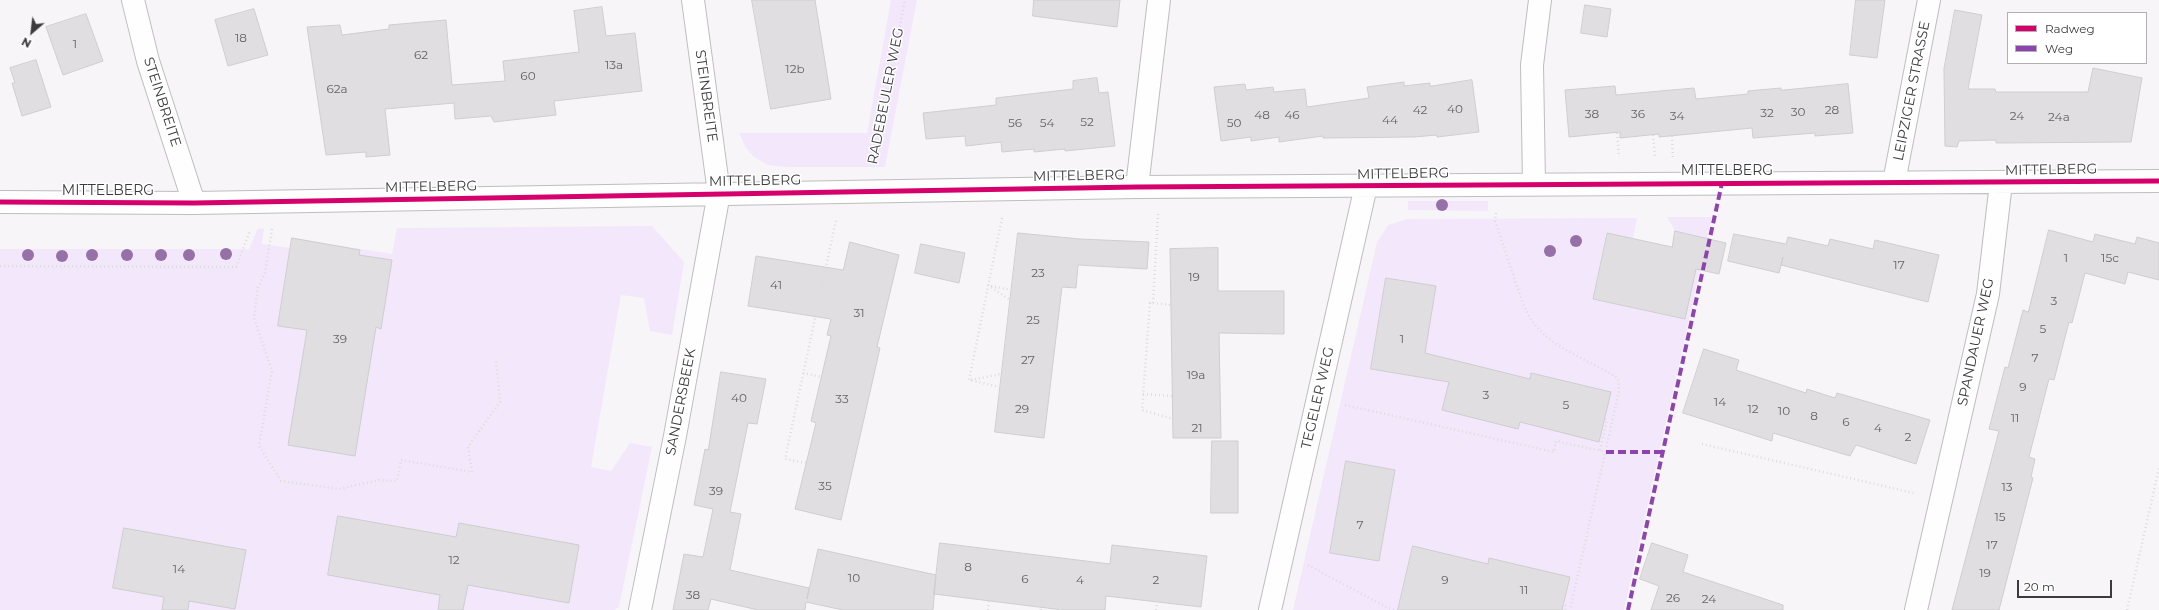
<!DOCTYPE html>
<style>
body{margin:0}
#map{position:relative;width:2159px;height:610px;overflow:hidden;background:#f7f5f8;font-family:Montserrat,sans-serif}
canvas{display:block}
.legend{position:absolute;left:2007px;top:12px;width:140px;height:52px;box-sizing:border-box;background:#fff;border:1px solid #b1b0b1;margin:0;padding:5px 7px;list-style:none;font-size:12px;color:#3b3a3c}
.legend li{display:flex;align-items:center;gap:8px;height:20px}
.legend b{width:20px;border:1px solid #b1b0b1}
.north{position:absolute;left:12px;top:12px;width:40px;height:40px;-webkit-text-stroke:3px #fff;paint-order:stroke;rotate:208deg;font-size:11px;font-weight:700;line-height:16px;text-align:center;color:#3b3a3c}
.north::after{content:'';display:block;margin:auto;width:14px;height:18px;background:#3b3a3c;clip-path:polygon(50% 0,100% 100%,50% 72%,0 100%)}
.scale{position:absolute;left:2017px;top:580px;width:95px;height:18px;box-sizing:border-box;border:2px solid #3b3a3c;border-top:0;padding-left:5px;font-size:12px;line-height:14px;white-space:nowrap;color:#3b3a3c;-webkit-text-stroke:3px #fff;paint-order:stroke}
</style>
<div id="map">
<canvas width="2159" height="610"></canvas>
<ul class="legend">
<li><b style="height:5px;background:#d6006c"></b>Radweg</li>
<li><b style="height:5px;background:#8e44ad"></b>Weg</li>
</ul>
<div class="north">N</div>
<div class="scale">20 m</div>
</div>
<script>
const ctx = document.querySelector('canvas').getContext('2d');
ctx.lineJoin = 'round';
function fillPath(path, color) { ctx.fillStyle = color; ctx.fill(path, 'evenodd'); }
function strokePath(path, color, width, dash) { ctx.strokeStyle = color; ctx.lineWidth = width; ctx.lineCap = dash ? 'butt' : 'round'; ctx.setLineDash(dash || []); ctx.stroke(path); }
function label(font, color, halo, rows, align = 'center') {
  ctx.font = font + ' Montserrat,sans-serif'; ctx.lineWidth = 3; ctx.setLineDash([]); ctx.textBaseline = 'middle'; ctx.strokeStyle = halo; ctx.fillStyle = color; for (const [text, x, y, turn = 0] of rows) {
    ctx.save(); ctx.translate(x, y); ctx.rotate((+turn || 0) * Math.PI / 180); ctx.textAlign = isNaN(turn) ? turn : align; if (halo) ctx.strokeText(text, 0, 0); ctx.fillText(text, 0, 0); ctx.restore();
  }
}
const green = new Path2D(`
 M891 0H917L885 167H785L768 165 754 157 746 148 739 133H867Z
 M1408 201H1488V211L1408 210Z
 M1667 217H1712L1624 610H1293L1377 242 1388 225 1407 219 1637 218 1633 239 1606 233 1593 299 1684 319 1702 237 1675 231Z
 M652 226 684 262 672 335 650 331 644 298 621 295 591 467 611 471 630 443 652 447 619 607 615 610H0V249H249L258 228 264 229 262 244 290 248 292 238 392 254 397 228Z`);
const building = new Path2D(`
 M752 0H815L831 99 771 109Z
 M1034 0H1120L1117 27 1033 16Z
 M1856 0H1885L1877 58 1850 55Z
 M1585 5 1611 9 1607 37 1581 33Z
 M602 7 606 36 635 33 642 91 554 101 556 115 494 122 491 116 455 119 454 103 385 109 390 155 366 157V152L326 155 307 27 340 25 342 35 389 29V25L446 20 452 85 505 81 503 61 579 52 574 11Z
 M254 9 268 55 228 66 215 20Z
 M1955 10 1982 15 1968 89H1995L1996 92H2088L2093 68 2142 78 2131 142 1996 143V140L1959 141 1957 147 1945 146 1944 69Z
 M86 14 103 61 63 75 46 27Z
 M36 60 51 107 22 116 12 83H15L10 68Z
 M1097 78 1099 93 1108 92 1115 146 1065 151V149L1034 152V149L1002 152 1001 142 966 146 965 136 926 139 923 113 996 105V98L1073 89V81Z
 M1472 80 1479 132 1437 137V135L1414 137 1323 138V136L1279 142V137L1251 141V137L1221 141 1214 87 1245 84 1246 90 1273 87 1274 92 1305 89 1307 107 1369 98 1367 87 1404 82V86L1430 83V86Z
 M1848 84 1853 133 1815 136V133L1753 138 1752 128 1659 137V134L1620 138V132L1569 137 1565 90 1615 86 1616 95 1694 88 1696 99 1748 94V91L1781 88V90Z
 M2049 230 2093 242 2095 234 2135 244 2137 237 2159 243V280L2128 272 2125 284 2085 273 2072 323 2069 322 2054 380 2049 379 2029 457 2035 459 2031 477 2033 478 1999 610H1952L1999 431 1989 429 2005 367 2008 368 2023 310 2028 312Z
 M1675 231 1726 243 1719 274 1696 269 1685 319 1593 299 1607 233 1672 247Z
 M1018 233 1080 239 1149 242 1147 269 1078 265 1076 288 1062 287 1044 438 995 432Z
 M1734 234 1786 244 1788 237 1828 246 1830 239 1873 249 1875 240 1939 255 1928 302 1781 265 1783 257 1779 273 1728 261Z
 M292 238 360 250 359 255 392 260 381 329 376 327 355 456 288 445 307 330 278 326Z
 M850 242 899 255 877 347 880 348 841 520 795 509 816 423 811 421 831 336 827 335 831 319 748 306 756 256 843 270Z
 M921 244 965 253 959 283 915 273Z
 M1218 248V291H1284V334L1219 333 1221 438H1173L1170 249Z
 M1386 278 1436 286 1425 353 1530 379 1531 373 1611 392 1599 442 1520 422 1518 429 1442 410 1449 382 1371 369Z
 M1704 349 1739 360 1736 370 1806 393 1807 389 1835 398 1837 393 1930 420 1916 464 1856 445 1850 456 1773 433 1772 441 1683 413Z
 M721 372 766 379 757 424 748 423 730 512 741 514 730 570 809 588 807 599 818 549 936 575 933 610H843L806 602 805 610H758L711 599 708 610H673L684 554 703 557 713 509 694 505 705 449 708 450Z
 M1212 441H1238V513H1211Z
 M1346 461 1395 470 1379 561 1330 553Z
 M338 516 456 537 459 523 579 545 569 603 468 585 463 610H438L440 595 328 575Z
 M124 528 246 550 235 609 189 601 188 610H162L164 597 113 588Z
 M940 543 1110 564 1112 545 1207 556 1201 607 1106 596 1105 610H1063L934 594Z
 M1652 543 1688 555 1683 572 1783 605V610H1651L1659 586 1640 579Z
 M1413 546 1488 564 1489 558 1570 577 1562 610H1398Z`);
const path = new Path2D(`
 M1617 133 1619 157
 M1653 135 1655 157
 M1672 136 1673 157
 M873 164 905 0
 M1496 213 1495 221 1522 301C1536 338 1561 347 1594 365 1602 369 1611 373 1618 379L1619 391 1570 610
 M1158 214 1153 303H1150L1142 410 1173 419
 M272 229 265 273 258 287 254 318 272 371 259 446 281 481 339 489 379 480 397 481 401 460 472 472 468 447 500 402 496 361
 M0 266 236 267 250 231
 M988 285 1010 300
 M822 286 838 290
 M991 286 1011 290
 M1153 303 1171 305
 M803 373 822 377
 M971 380 1001 374
 M1000 387 969 380 1002 218
 M1143 394 1172 396
 M1345 405 1554 452 1556 441 1606 452
 M1702 444 1914 493
 M1600 450 1607 420 1605 419
 M806 463 785 459 836 220
 M1308 565 1388 608 1395 610
 M1563 603 1566 604 1565 610
 M988 610 989 601
 M1041 610V607
 M1060 610V609
 M1156 610 1157 602
 M2127 610 2159 468`);
const street = new Path2D(`
 M133 0 148 61 194 203
 M1894 182 1929 0
 M1534 184 1532 65 1540 0
 M1137 187 1159 0
 M0 202 194 203 1137 187 2159 181
 M640 610 675 436 719 193 693 0
 M1270 610 1366 186
 M1916 610 1988 294 2001 183`);
const quiet = new Path2D(`
 M1606 452H1662
 M1628 610 1722 183`);
const cycleway = new Path2D(`
 M0 202 194 203 1137 187 2159 181`);
const trees = [
 [1442,205],
 [1576,241],
 [1550,251],
 [226,254],
 [28,255],
 [92,255],
 [127,255],
 [161,255],
 [189,255],
 [62,256]
];
const numberNames = [
 ["18",241,38],
 ["1",75,44],
 ["62",421,55],
 ["13a",614,65],
 ["12b",795,69],
 ["60",528,76],
 ["62a",337,89],
 ["40",1455,109],
 ["42",1420,110],
 ["28",1832,110],
 ["30",1798,112],
 ["32",1767,113],
 ["38",1592,114],
 ["36",1638,114],
 ["48",1262,115],
 ["46",1292,115],
 ["34",1677,116],
 ["24",2017,116],
 ["24a",2059,117],
 ["44",1390,120],
 ["52",1087,122],
 ["56",1015,123],
 ["54",1047,123],
 ["50",1234,123],
 ["1",2066,258],
 ["15c",2110,258],
 ["17",1899,265],
 ["23",1038,273],
 ["19",1194,277],
 ["41",776,285],
 ["3",2054,301],
 ["31",859,313],
 ["25",1033,320],
 ["5",2043,329],
 ["39",340,339],
 ["1",1402,339],
 ["7",2035,358],
 ["27",1028,360],
 ["19a",1196,375],
 ["9",2023,387],
 ["3",1486,395],
 ["40",739,398],
 ["33",842,399],
 ["14",1720,402],
 ["5",1566,405],
 ["29",1022,409],
 ["12",1753,409],
 ["10",1784,411],
 ["8",1814,416],
 ["11",2015,418],
 ["6",1846,422],
 ["21",1197,428],
 ["4",1878,428],
 ["2",1908,437],
 ["35",825,486],
 ["13",2007,487],
 ["39",716,491],
 ["15",2000,517],
 ["7",1360,525],
 ["17",1992,545],
 ["12",454,560],
 ["8",968,567],
 ["14",179,569],
 ["19",1985,573],
 ["10",854,578],
 ["6",1025,579],
 ["4",1080,580],
 ["2",1156,580],
 ["9",1445,580],
 ["11",1524,590],
 ["38",693,595],
 ["26",1673,598],
 ["24",1709,599]
];
const streetNames = [
 ["LEIPZIGER STRASSE",1912,91,-79],
 ["STEINBREITE",706,96,82],
 ["RADEBEULER WEG",886,96,-79],
 ["STEINBREITE",162,102,72],
 ["MITTELBERG",2051,170,-1],
 ["MITTELBERG",1727,171],
 ["MITTELBERG",1403,174,-1],
 ["MITTELBERG",1079,176,-1],
 ["MITTELBERG",755,181,-1],
 ["MITTELBERG",431,187,-1],
 ["MITTELBERG",108,191],
 ["SPANDAUER WEG",1976,342,-78],
 ["TEGELER WEG",1318,398,-77],
 ["SANDERSBEEK",681,402,-79]
];
fillPath(green, '#f3e8fb');
fillPath(building, '#e0dee1');
strokePath(building, '#cecdcf', 1);
strokePath(street, '#bebdbf', 24);
strokePath(path, '#dcdcdd', 2.5, [1, 3]);
strokePath(street, '#fefefe', 22);
strokePath(quiet, '#8e44ad', 4, [8, 4]);
strokePath(cycleway, '#d6006c', 5);
ctx.fillStyle = '#9671a7';
for (const [x, y] of trees) { ctx.beginPath(); ctx.arc(x, y, 6, 0, 2 * Math.PI); ctx.fill(); }
label('12px', '#646365', null, numberNames);
label('14px', '#3b3a3c', '#fff', streetNames);
</script>
